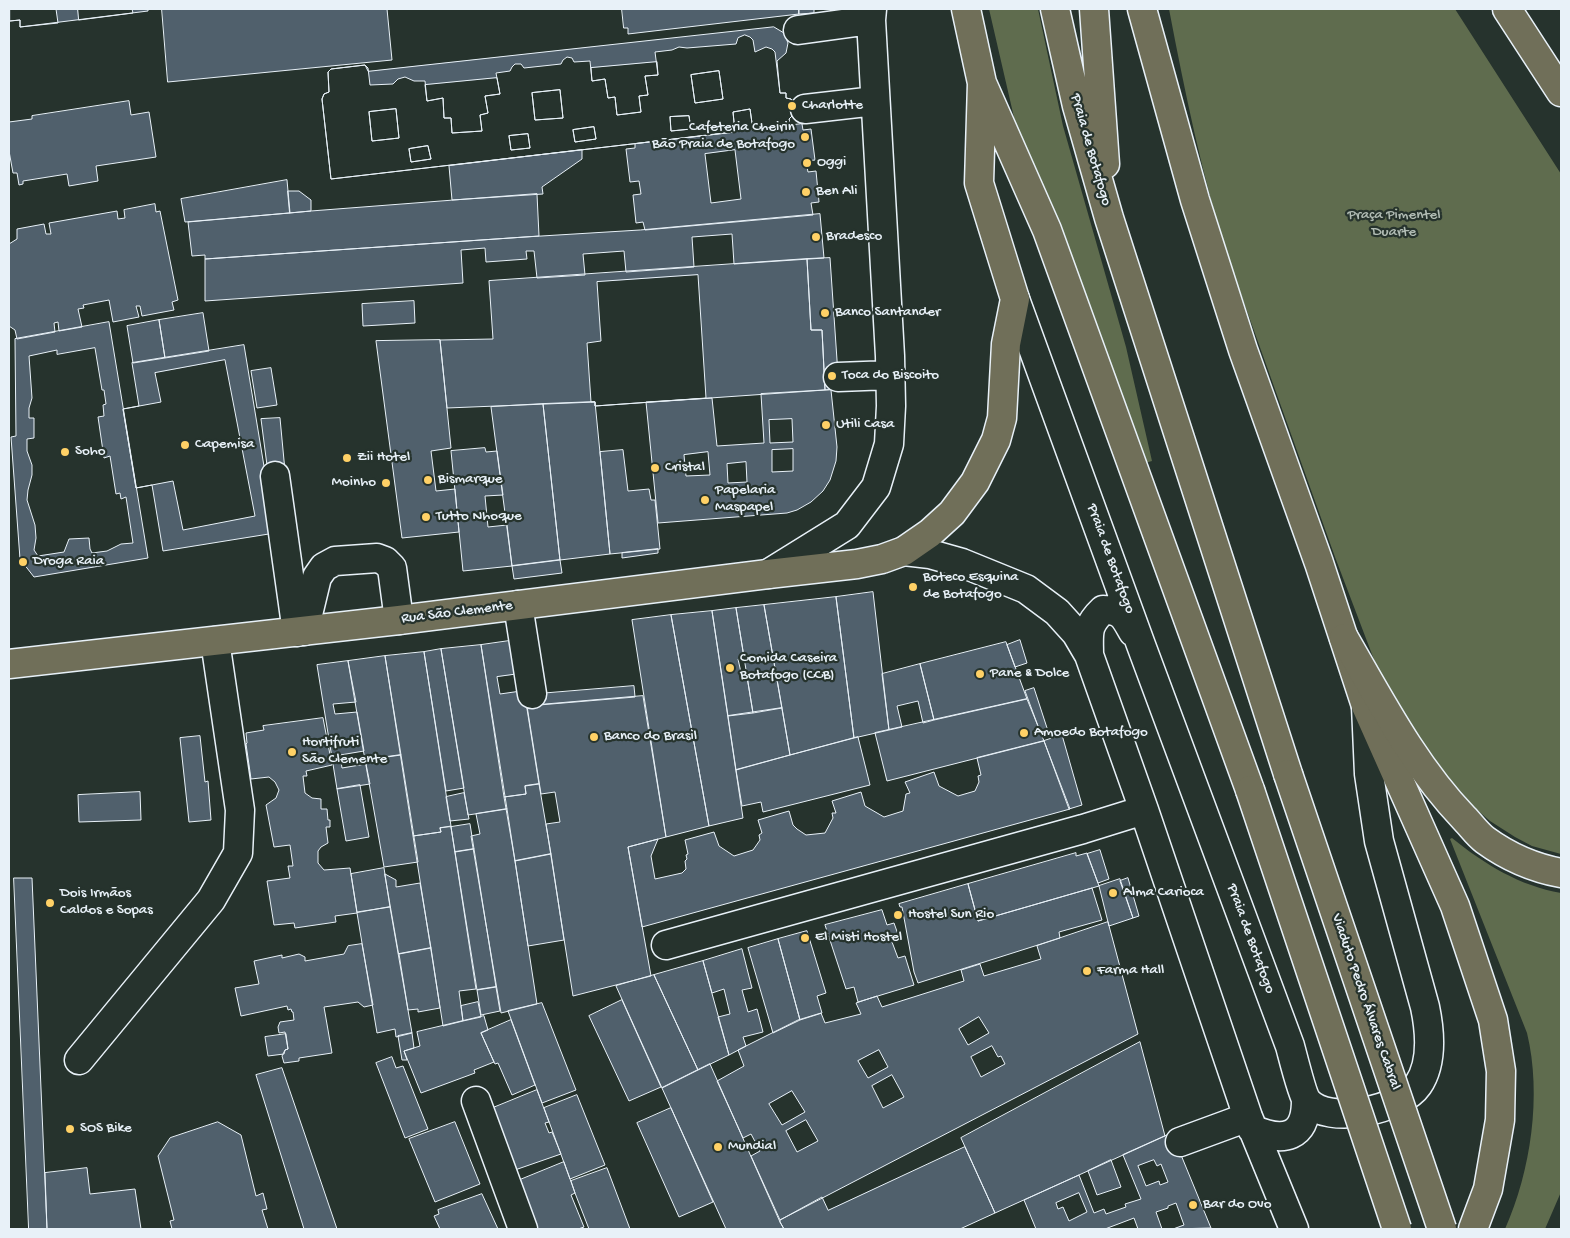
<!DOCTYPE html>
<meta charset="utf-8">
<style>
body{margin:0}
#map{position:relative;width:1570px;height:1238px;overflow:hidden;background:#26332d;font-family:"Gochi Hand",sans-serif}
canvas{display:block}
.frame{position:absolute;inset:0;border:10px solid #e8f1f8;pointer-events:none}
</style>
<div id="map">
<canvas width="1570" height="1238"></canvas>
<div class="frame"></div>
</div>
<script>
const ctx = document.querySelector('canvas').getContext('2d');
ctx.lineJoin = 'round';
function fillPath(path, color) { ctx.fillStyle = color; ctx.fill(path, 'evenodd'); }
function strokePath(path, color, width, dash) { ctx.strokeStyle = color; ctx.lineWidth = width; ctx.lineCap = dash ? 'butt' : 'round'; ctx.setLineDash(dash || []); ctx.stroke(path); }
function label(font, color, halo, rows, align = 'center') {
  ctx.font = font + ' "Gochi Hand",sans-serif'; ctx.lineWidth = 4.5; ctx.setLineDash([]); ctx.textBaseline = 'middle'; ctx.strokeStyle = halo; ctx.fillStyle = color; for (const [text, x, y, turn = 0] of rows) {
    ctx.save(); ctx.translate(x, y); ctx.rotate((+turn || 0) * Math.PI / 180); ctx.textAlign = isNaN(turn) ? turn : align; if (halo) ctx.strokeText(text, 0, 0); ctx.fillText(text, 0, 0); ctx.restore();
  }
}
const green = new Path2D(`
 M989 9H1038L1063 126 1126 347 1152 461 1145 463 1022 152Z
 M1169 9H1455L1561 174V854L1532 846 1515 837 1490 821 1468 802 1429 756 1381 678 1335 557 1228 258C1202 176 1185 93 1169 9Z
 M1452 838C1484 864 1520 886 1561 893V1192L1545 1229H1505C1531 1171 1542 1095 1527 1033L1450 839Z`);
const building = new Path2D(`
 M10 9H56L58 23 20 27V20L10 21Z
 M10 9H148V11L20 27V20L10 21Z
 M78 9H132L133 13 79 20Z
 M162 9H387L392 60 168 82Z
 M622 9H799V14L628 34V28H624Z
 M799 9H814V13L799 14Z
 M774 27 784 33 788 43 786 53 777 61 780 93H786V98L791 99 795 106 793 115 789 119 790 125 753 130 750 109 733 112 735 132 331 179 322 99 324 94 329 92 328 72 331 69 365 65 368 71ZM657 62 658 75 645 76 648 95 639 96 641 112 617 115 615 97 608 98 605 79 592 81 591 68ZM719 71 723 99 695 103 691 75ZM497 78 500 94 485 96 488 113 480 115 482 131 452 133 451 118H444L443 98 427 101 425 85ZM560 90 563 118 535 120 532 93ZM396 109 399 138 372 141 369 112ZM689 116 691 129 671 131 670 117ZM594 127 596 139 575 142 573 130ZM528 134 530 148 511 150 509 136ZM428 146 431 159 411 162 409 149Z
 M745 35 750 37 753 40 755 52 766 47 772 49 775 52 780 93H786V98L791 99 795 106 793 115 789 119 790 125 753 130 750 109 733 112 735 132 331 179 322 99 324 94 329 92 328 72 331 69 365 65 368 68 370 85 393 84 398 79 405 77 414 81H425L427 101 443 98 444 118H451L452 133 482 131 480 115 488 113 485 96 500 94 496 73 510 71 512 67 515 64H521L524 68 561 64 563 60 567 57 572 58 574 62 590 61 592 81 605 79 608 98 615 97 617 115 641 112 639 96 648 95 645 76 658 75 655 52 672 50 679 47 687 48 736 44 738 38ZM719 71 723 99 695 103 691 75ZM560 90 563 118 535 120 532 93ZM396 109 399 138 372 141 369 112ZM689 116 691 129 671 131 670 117ZM594 127 596 139 575 142 573 130ZM528 134 530 148 511 150 509 136ZM428 146 431 159 411 162 409 149Z
 M129 101 131 115 149 112 156 157 96 166 98 181 69 186 67 174 23 181V184L19 185 17 173H13L9 151V122L32 119V116Z
 M802 124 803 130 811 129 815 160 806 161 808 172 816 171 819 202 811 203 813 215 645 230 643 222 636 223 633 195 641 194 639 181 630 182 626 149 635 148V144ZM735 150 741 199 711 203 705 154Z
 M582 150V159L542 187 543 194 452 200 449 166Z
 M287 180 290 213 185 222 181 199Z
 M288 191H299L311 200V211L290 213Z
 M537 194 539 236 205 259V255L192 256 188 222 311 211Z
 M155 204 156 212 160 211 178 300 172 302 174 310 142 316 140 306H136L139 317 113 322 109 300 83 305 84 308 78 309 82 327 59 331 58 322 54 323 55 332 17 339 15 330 9 326V244L17 239V229L44 224 46 234H51L49 223 117 211 118 219 125 218 124 210Z
 M820 214 824 258 734 264 732 234 692 237 694 267 626 272 624 251 583 254 585 275 537 278 534 251H526L527 259 486 262 485 248 461 250 463 283 205 301V259L525 237 640 230Z
 M830 258 839 389 825 390 822 330H811L807 259Z
 M807 259 811 330H822L825 390 595 406V402L447 408 440 340 493 339 489 281Z
 M698 275 706 398 595 406V402H591L587 343 601 341 597 282Z
 M414 301 415 323 363 326 362 304Z
 M203 313 209 351 165 358 159 320Z
 M159 320 165 358 133 363 127 326Z
 M109 322 148 558 34 577 20 559 11 437 16 436 15 339Z
 M440 340 451 448 431 451 436 491 455 489 459 532 402 538 376 341Z
 M244 345 275 533 163 551 152 485 136 488 123 409 139 406 132 363Z
 M95 348 102 390H104L106 404 103 405 104 416 98 417 104 458 110 456 116 494 120 493 121 499 126 497 133 543 121 544 107 551 92 553 90 549 89 538 69 539 64 552 38 556 34 550 36 538 35 525 27 500 28 490 32 475V465L27 451V439L34 438V418H29V408L32 398 29 356 57 350V354Z
 M225 360 255 516 183 530 173 481 136 488 123 409 161 402 155 373Z
 M271 368 277 405 257 408 251 371Z
 M831 390 837 447 836 461 830 480 823 491 811 502 797 510 787 513 658 523 646 402 712 398 717 446 764 443 761 394ZM792 419 793 442 770 443 769 420ZM793 449V471L772 472V450ZM708 452 710 475 686 476 684 455ZM746 462 747 482 728 483 727 464Z
 M595 402 610 554 560 560 543 404Z
 M543 404 560 560 512 566 491 407Z
 M280 418 285 471 268 473 261 419Z
 M485 448 486 452 497 451 503 495 485 496 488 527 507 525 512 566 463 571 451 451Z
 M623 450 628 491 649 489 651 500H655L660 549 610 554 600 452Z
 M658 549V553L622 558V553Z
 M560 560 562 573 514 579 512 566Z
 M873 592 889 730 854 738 836 597Z
 M836 597 854 738 790 755 764 605Z
 M764 605 782 708 753 713 736 608Z
 M736 608 744 657 738 659 742 677H747L753 713 728 716 712 611Z
 M712 611 743 818 709 826 671 615Z
 M671 615 709 826 666 837 632 620Z
 M516 640 539 784 525 786 526 794 504 797 481 645ZM519 674 521 691 500 694 497 677Z
 M1020 640 1027 663 1015 667 1007 645Z
 M1006 642 1027 699 934 720 920 664Z
 M481 645 507 809 468 815 441 649Z
 M441 649 464 788 446 791 424 652Z
 M424 652 451 826 440 828 441 832 413 836 385 656Z
 M385 656 401 755 365 760 348 661Z
 M348 661 356 702 333 704 335 714 357 712 364 751 340 755 342 768 366 764 370 784 337 789 317 665Z
 M920 664 934 720 923 723 918 701 897 706 902 727 889 730 882 674Z
 M634 686 635 697 527 706 525 695Z
 M1034 688 1048 731 1041 734 1025 691Z
 M643 696 666 837 628 847 651 976 573 996 546 824 560 822 555 792 541 794 527 706Z
 M1027 699 1044 741 887 781 875 733Z
 M782 708 790 755 736 770 728 716Z
 M323 718 332 765 306 771 307 776H303L305 793 312 798 321 799V809H327L328 820H330V827H326L328 843 321 847 318 851V863L324 870 350 868 357 913 335 916 336 922 295 928 294 923 274 925 267 881 290 878 288 866H293L290 845 274 847 266 805 276 798 279 790 275 782 269 777 251 779 246 744 247 743 246 733 264 730 263 726Z
 M1062 735 1082 805 1069 809 1044 741Z
 M200 736 205 782 208 781 211 820 189 822 180 738Z
 M858 737 870 785 763 812 761 802 742 806 736 770Z
 M1044 741 1070 809 642 927 628 847 658 839 651 856 655 879 682 873 686 869 685 861 687 859 686 855 688 854 685 840 714 832 719 846 734 856 753 850 760 840 759 835 762 833 758 820 789 811 793 825 797 829 806 835 825 833 833 818 832 813H836L832 801 861 792 865 806 884 817 903 811 906 794 910 793 905 782 934 772 939 786 958 796 975 791 979 782 978 776 981 775 977 758Z
 M401 755 418 862 384 867 365 760Z
 M539 784 551 854 515 861 504 797 526 794 525 786Z
 M360 785 369 837 346 841 337 789Z
 M140 792 141 820 79 822 78 795Z
 M464 793 469 819 450 821 446 797Z
 M507 809 537 1004 501 1013 471 836 480 834 476 814Z
 M470 824 474 849 455 852 451 827Z
 M451 827 476 989 459 991 463 1021 443 1026 413 836 441 832 440 828Z
 M474 849 496 987 477 990 455 852Z
 M1100 850 1109 879 1098 883 1087 854Z
 M1076 853V856L1087 853 1099 886 978 921 968 884Z
 M551 854 564 940 528 946 515 861Z
 M384 868 390 907 357 912 351 874Z
 M385 874 396 880V887L420 883 431 948 399 954Z
 M14 878H32L47 1229H29Z
 M1128 878 1139 916 1133 918 1120 881Z
 M1120 879 1133 918 1109 926 1099 886Z
 M968 884 978 921 1092 888 1102 920 1059 932 1060 938 918 983 914 972 902 907H900L899 904Z
 M390 907 412 1033 396 1037 395 1029 377 1033 357 913Z
 M882 910 887 925 894 923 900 940 892 942 898 958 905 956 914 985 858 1002 854 987 846 989 825 925Z
 M1108 922 1138 1034 780 1220 751 1156 760 1151 751 1134 743 1138 717 1081 744 1066 738 1050 798 1020 821 1013 825 1023 861 1014 856 1003 877 996 882 1007 964 981 961 970 980 964 984 976 1041 959 1037 946ZM979 1017 989 1033 968 1045 959 1029ZM992 1046 998 1057 1001 1056 1005 1064 981 1077 971 1057ZM879 1050 888 1067 868 1078 858 1061ZM892 1075 904 1097 883 1108 872 1086ZM792 1091 805 1112 782 1125 769 1104ZM806 1120 818 1141 797 1152 786 1131Z
 M807 931 826 993 817 996 822 1013 800 1020 778 939Z
 M778 939 800 1020 773 1033 748 948Z
 M362 944 373 1005 364 1007 358 1002 324 1007 332 1053 299 1058V1061L284 1063 282 1056 285 1050 288 1049 285 1032 279 1033 278 1027 280 1022 294 1020 293 1012H292L291 1009 288 1010 287 1006 241 1016 235 988 259 984 254 961 282 955V958L299 954 305 957V961L344 954 348 946Z
 M431 948 440 1008 418 1012V1009L408 1010 399 954Z
 M742 949 752 988 742 990 748 1012 757 1009 763 1032 743 1037 746 1046 729 1055 718 1017 730 1014 724 989 712 993 703 961Z
 M703 961 729 1055 698 1070 654 975Z
 M654 975 698 1070 662 1088 616 986Z
 M496 987 500 1011 481 1015 477 990Z
 M622 1000 661 1087 629 1101 589 1016Z
 M478 1002 481 1017 463 1021 461 1006Z
 M542 1003 576 1090 542 1103 508 1011Z
 M484 1016 488 1030 481 1033 494 1062 474 1070 475 1073 421 1093 404 1051 420 1046 417 1032Z
 M511 1020 535 1085 512 1095 498 1063 495 1064 494 1062 481 1033Z
 M412 1033 414 1048 404 1051 407 1060H402L398 1036Z
 M286 1034 288 1049 285 1050 284 1054 268 1056 265 1037Z
 M1140 1042 1165 1136 995 1213 961 1138Z
 M392 1057 396 1068 403 1066 428 1129 405 1138 376 1063Z
 M710 1064 780 1222 784 1229H726L671 1108 662 1088Z
 M282 1068 305 1135 337 1229H304L256 1075Z
 M537 1090 549 1122 545 1123 549 1133 552 1132 561 1154 512 1171 488 1110Z
 M577 1095 605 1165 570 1179 544 1108Z
 M671 1108 713 1202 679 1217 637 1123Z
 M218 1122 241 1135 256 1196 263 1193 267 1209 262 1210 268 1229H172L170 1221 174 1220 158 1156 170 1138Z
 M455 1122 480 1184 435 1202 409 1139Z
 M1172 1133 1211 1228 1173 1229 1184 1225 1176 1203 1168 1206V1208L1156 1212 1162 1229H1138L1134 1218 1105 1229H1036L1024 1200 1079 1175 1094 1213 1104 1209 1106 1214 1126 1207 1125 1204 1141 1199 1123 1155ZM1154 1160 1157 1166 1161 1164 1168 1182 1160 1185 1159 1181 1146 1186 1138 1166ZM1079 1193 1087 1212 1069 1221 1063 1207 1058 1209 1056 1203Z
 M965 1147 995 1213 960 1229H784L780 1222V1220L822 1197 828 1210Z
 M1111 1160 1121 1187 1097 1195 1088 1171Z
 M564 1162 575 1193 571 1195 584 1227 578 1229H525L515 1182Z
 M87 1168 90 1194 135 1189 141 1229H47L45 1173Z
 M607 1168 630 1229H589L575 1193 571 1181Z
 M482 1194 498 1229H440L434 1216 439 1214 438 1210Z`);
const minor = new Path2D(`
 M798 30 871 20
 M805 109 875 101
 M1015 299 1141 645 1290 1046C1293 1057 1302 1094 1307 1101 1328 1126 1401 1110 1418 1085 1433 1063 1430 1031 1425 1007L1379 841 1369 774 1366 706
 M838 377 890 375
 M275 476 297 632
 M904 551 930 554 962 563 1026 589 1057 612 1076 633 1089 655 1144 810 1248 1117 1294 1229
 M768 574 847 525 876 487 889 444 891 406 890 356 871 20 872 9
 M518 605 532 694
 M304 631 317 577 324 567 335 561 377 558 385 561 392 568 399 620
 M1089 655C1089 633 1086 626 1103 610 1122 610 1124 616 1133 632
 M666 945 1083 829 1144 810
 M79 1060 211 900 238 853 240 810 215 641
 M476 1101 523 1229
 M1252 1129C1284 1143 1306 1138 1306 1100
 M1180 1142 1248 1117`);
const major = new Path2D(`
 M966 9 982 83 1047 230 1250 790
 M1055 9 1077 106 1109 218 1288 774
 M1094 9 1105 164
 M1142 9 1195 200 1243 350 1319 563 1366 706 1455 906 1493 1020 1501 1071 1500 1120 1488 1189 1473 1229
 M9 664 399 620 768 574 857 564 882 559 904 551 930 533 952 513 975 482 996 440 1002 418 1006 344 1015 299 979 183 982 83`);
const highway = new Path2D(`
 M1507 9 1561 92
 M1344 638C1380 700 1414 766 1464 818 1471 825 1477 834 1485 840 1507 856 1534 868 1561 873`);
const majorBridge = new Path2D(`
 M1288 774 1442 1229
 M1250 790 1397 1229`);
const markers = [
 [792,106,5,"#ffd166"],
 [805,137,5,"#ffd166"],
 [807,163,5,"#ffd166"],
 [806,192,5,"#ffd166"],
 [816,237,5,"#ffd166"],
 [825,313,5,"#ffd166"],
 [832,376,5,"#ffd166"],
 [826,425,5,"#ffd166"],
 [185,445,5,"#ffd166"],
 [65,452,5,"#ffd166"],
 [347,458,5,"#ffd166"],
 [655,468,5,"#ffd166"],
 [428,480,5,"#ffd166"],
 [386,483,5,"#ffd166"],
 [705,500,5,"#ffd166"],
 [426,517,5,"#ffd166"],
 [23,562,5,"#ffd166"],
 [913,587,5,"#ffd166"],
 [730,668,5,"#ffd166"],
 [980,674,5,"#ffd166"],
 [1024,733,5,"#ffd166"],
 [594,737,5,"#ffd166"],
 [292,752,5,"#ffd166"],
 [1113,893,5,"#ffd166"],
 [50,903,5,"#ffd166"],
 [898,915,5,"#ffd166"],
 [805,938,5,"#ffd166"],
 [1087,971,5,"#ffd166"],
 [70,1129,5,"#ffd166"],
 [718,1147,5,"#ffd166"],
 [1193,1205,5,"#ffd166"]
];
const poiNames = [
 ["Charlotte",802,106],
 ["Cafeteria Cheirin",795,128,"right"],
 ["Bão Praia de Botafogo",795,145,"right"],
 ["Oggi",817,163],
 ["Ben Ali",816,192],
 ["Bradesco",826,237],
 ["Banco Santander",835,313],
 ["Toca do Biscoito",842,376],
 ["Utili Casa",836,425],
 ["Capemisa",195,445],
 ["Soho",75,452],
 ["Zii Hotel",357,458],
 ["Cristal",665,468],
 ["Bismarque",438,480],
 ["Moinho",376,483,"right"],
 ["Papelaria",715,491],
 ["Maspapel",715,508],
 ["Tutto Nhoque",436,517],
 ["Droga Raia",33,562],
 ["Boteco Esquina",923,578],
 ["de Botafogo",923,595],
 ["Comida Caseira",740,659],
 ["Botafogo (CCB)",740,676],
 ["Pane & Dolce",990,674],
 ["Amoedo Botafogo",1034,733],
 ["Banco do Brasil",604,737],
 ["Hortifruti",302,743],
 ["São Clemente",302,760],
 ["Alma Carioca",1123,893],
 ["Dois Irmãos",60,894],
 ["Caldos e Sopas",60,911],
 ["Hostel Sun Rio",908,915],
 ["El Misti Hostel",815,938],
 ["Farma Hall",1097,971],
 ["SOS Bike",80,1129],
 ["Mundial",728,1147],
 ["Bar do Ovo",1203,1205]
];
const streetNames = [
 ["Praia de Botafogo",1090,150,74],
 ["Praia de Botafogo",1110,559,70],
 ["Rua São Clemente",457,613,-7],
 ["Praia de Botafogo",1250,939,70],
 ["Viaduto Pedro Álvares Cabral",1365,1002,71]
];
const parkNames = [
 ["Praça Pimentel",1394,216],
 ["Duarte",1394,233]
];
fillPath(green, '#5f6c4e');
fillPath(building, '#50606c');
strokePath(building, '#e8f1f8', 1);
strokePath(minor, '#e8f1f8', 31);
strokePath(major, '#e8f1f8', 31);
strokePath(highway, '#e8f1f8', 31);
strokePath(minor, '#26332d', 28);
strokePath(major, '#706f59', 28);
strokePath(highway, '#706f59', 28);
strokePath(majorBridge, '#e8f1f8', 31, []);
strokePath(majorBridge, '#706f59', 28);
for (const [x, y, r, color] of markers) { const dot = new Path2D(); dot.arc(x, y, r, 0, 2 * Math.PI); ctx.fillStyle = color; ctx.fill(dot); strokePath(dot, '#26332d', 2); }
label('15px', '#e8f1f8', '#26332d', poiNames, 'left');
label('15px', '#e8f1f8', '#26332d', streetNames);
label('15px', '#b1bcb4', '#26332d', parkNames);
</script>
